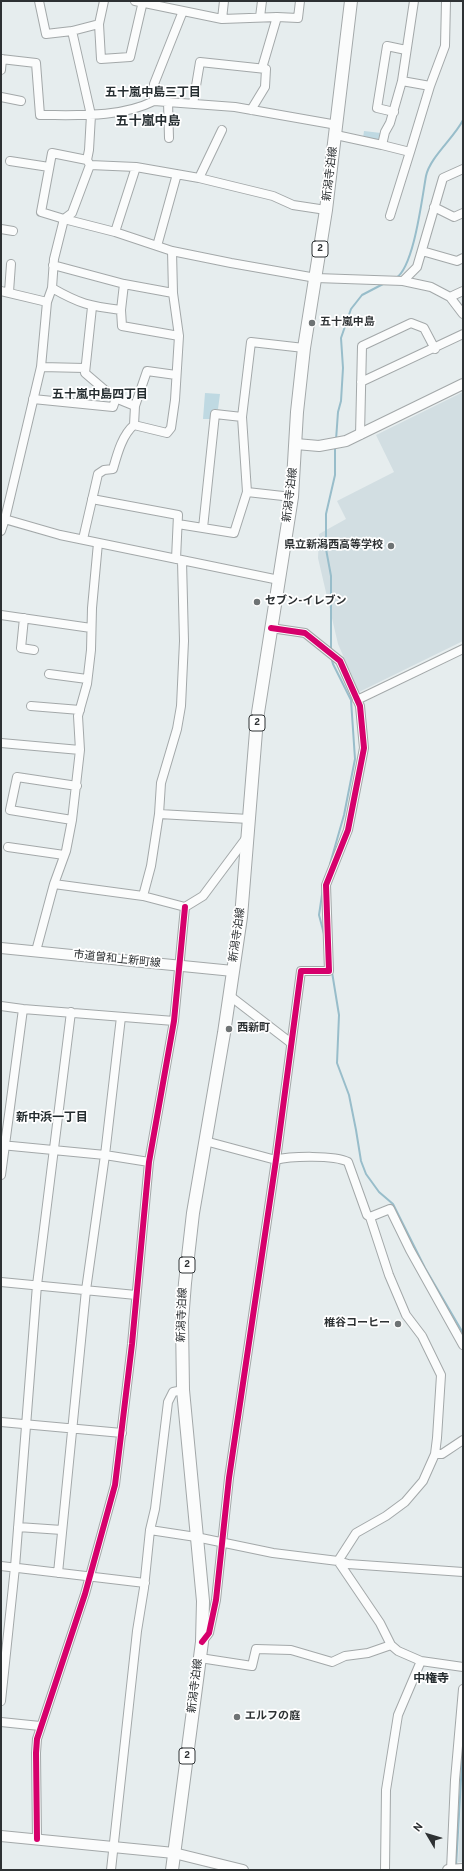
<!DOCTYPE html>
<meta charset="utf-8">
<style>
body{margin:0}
#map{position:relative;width:464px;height:1871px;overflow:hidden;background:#e6edee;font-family:Overpass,sans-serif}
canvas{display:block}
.frame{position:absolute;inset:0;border:2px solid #2d3133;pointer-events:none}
.north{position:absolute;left:408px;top:1815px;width:40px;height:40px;-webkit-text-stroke:3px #fff;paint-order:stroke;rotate:308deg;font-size:11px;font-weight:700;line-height:16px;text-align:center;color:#2d3133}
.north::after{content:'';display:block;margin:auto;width:14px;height:18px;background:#2d3133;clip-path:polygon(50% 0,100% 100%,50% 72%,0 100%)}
</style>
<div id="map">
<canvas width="464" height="1871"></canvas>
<div class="frame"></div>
<div class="north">N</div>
</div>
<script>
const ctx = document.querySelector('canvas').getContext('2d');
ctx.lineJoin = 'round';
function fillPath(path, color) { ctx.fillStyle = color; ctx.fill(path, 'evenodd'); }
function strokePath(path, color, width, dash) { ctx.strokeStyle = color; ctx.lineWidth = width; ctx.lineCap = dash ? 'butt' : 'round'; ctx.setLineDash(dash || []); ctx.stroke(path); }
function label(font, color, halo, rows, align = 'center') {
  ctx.font = font + ' Overpass,"Noto Sans JP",sans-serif'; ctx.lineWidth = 3.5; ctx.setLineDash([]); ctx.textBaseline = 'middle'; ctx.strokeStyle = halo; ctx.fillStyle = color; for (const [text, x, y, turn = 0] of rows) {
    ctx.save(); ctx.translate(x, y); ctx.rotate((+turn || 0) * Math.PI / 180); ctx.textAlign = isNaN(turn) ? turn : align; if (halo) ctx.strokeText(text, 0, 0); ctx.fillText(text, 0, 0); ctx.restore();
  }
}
const built = new Path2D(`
 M463 392V641L359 692 338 644 318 558 319 534 346 519 337 501 394 472 376 435Z
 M463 1780V1862H458L462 1781Z`);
const green = new Path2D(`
 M364 131 381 133 378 140 363 138Z
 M205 393 220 394 218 409H213L212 419H203Z`);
const stream = new Path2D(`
 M396 278C414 267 422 198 426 176 430 157 454 138 463 120
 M336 440 338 412 341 401 343 368 341 338 351 309 362 295 385 283
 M331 650V576L326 549V514L335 475V446
 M330 864 344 815 355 759 351 700 333 664 331 657
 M323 888 319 915 324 934
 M332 972 339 1015 337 1063 349 1095 356 1130 361 1161 366 1174 379 1192 393 1204 425 1268 463 1333
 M456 1867 463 1745`);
const minor = new Path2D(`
 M39 1 46 34 72 31 99 24 101 59 130 57 143 1
 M135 1 222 19 277 17 298 18 300 1
 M260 17 262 1
 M222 19 224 1
 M99 24 104 1
 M1 59 36 63 40 115C77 115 120 118 154 101V84L183 11
 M262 68 277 17
 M1 70 2 59
 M402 81 430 86 445 46 446 1
 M1 97 21 101
 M154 101 235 107 337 125
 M168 102 169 138
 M193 104 200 62 266 69 265 87 251 110
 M394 112 377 108 387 46 406 50
 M336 135 382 145 385 132 390 123 402 81 414 1
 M382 145 410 152 430 86
 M87 160 52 153 41 212 64 219 115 232 172 251 231 263 316 278 403 281 431 287 450 297 463 314
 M10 161 49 167
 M90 165 136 167 199 178 273 196 293 205 326 210
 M199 178 222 130
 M434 207 454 217 463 213
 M390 216 410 152
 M1 229 13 231
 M115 232 136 167
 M157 246 177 174
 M422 251 457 261 463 258
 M53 265 124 284 173 293
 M403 281 417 267 443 178 463 169
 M52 288C80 304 89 306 121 310L122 326 179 336
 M1 291 47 302
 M9 292 11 264
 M450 297 463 291
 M92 307 85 373 113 397 135 406 134 425
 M121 310 124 284
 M41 367 85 368
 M361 382 463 334
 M33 399 113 407 116 398
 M135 406 147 371 176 375
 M242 417 251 342 304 348
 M360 435 362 346 411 323 424 328 435 349
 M247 492 292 497
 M92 499 178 515 176 559
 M1 518 60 535 279 580
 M178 524 234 533 247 492 242 417 215 414 203 528
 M1 531 5 519 41 367 47 302 52 288 54 259 64 219 72 213 90 165 87 160 89 150 91 115 72 31
 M83 539 98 474 104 470 113 469C117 455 122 435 134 425L167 433 171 428 175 400 179 336 173 293 172 251
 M1 615 91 628
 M24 618 21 648 34 650
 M49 674 87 679
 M357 700 463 649
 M31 706 80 710
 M1 743 80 750
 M159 814 249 819
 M72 820 10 810 17 777 77 786
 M8 847 64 855
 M54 884 143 896 185 907 203 896 247 837
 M143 896 151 866 159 814 161 783 177 729 181 706 184 641 182 561
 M36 951 54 884 66 851 72 820 80 750 78 716 87 684 91 650 92 608 98 543
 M230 996 291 1043
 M1 1006 23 1009 174 1021
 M205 1141 276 1160C290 1156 335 1155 348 1162L367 1215 370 1217 389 1275 406 1315 422 1336 441 1375 437 1438 435 1454 423 1481 405 1502 386 1516 356 1533 338 1561
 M1 1145 105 1155 149 1162
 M1 1175 23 1009
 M370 1217 390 1209 410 1250 463 1345
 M1 1282 136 1295
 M1 1422 122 1433
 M435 1454H442L463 1440
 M18 1527 62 1530
 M150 1530 196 1537 273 1553 338 1561 348 1564 463 1572
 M338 1561 380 1623 391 1645 398 1651 421 1661 463 1667
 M1 1566 145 1583
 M58 1573 86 1290 105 1155 121 1017
 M202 1642 209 1633 216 1600 229 1478 276 1160 301 971H329L326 885 348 830 364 748 360 706 340 661 305 633 271 628
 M200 1658 252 1666 256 1649 291 1650 332 1662 345 1656 368 1653 391 1645
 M1 1701 15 1567 37 1285 71 1012
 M1 1722 40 1726
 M37 1839 36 1753 37 1739 85 1594 115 1485 132 1344 149 1162 174 1021 185 907
 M111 1870 137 1631 144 1588 150 1530 155 1509 168 1402 173 1392 183 1390
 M385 1870 386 1790 398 1715 421 1661
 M451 1870 455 1780 463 1689`);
const tertiary = new Path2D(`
 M296 444 319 446 346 441 463 384
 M1 948 233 971
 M1 1836 174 1853 243 1870
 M448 1870 463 1869`);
const primary = new Path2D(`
 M172 1870 202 1642 203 1601 183 1390 182 1321 185 1283 193 1213 224 1033 241 917 257 719 292 497 297 412 304 348 326 210 351 1`);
const cycleway = new Path2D(`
 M202 1642 209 1633 216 1600 229 1478 276 1160 301 971H329L326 885 348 830 364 748 360 706 340 661 305 633 271 628
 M37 1839 36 1753 37 1739 85 1594 115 1485 132 1344 149 1162 174 1021 185 907`);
const markers = [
 [312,323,4,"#6e7374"],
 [391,546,4,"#6e7374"],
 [257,602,4,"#6e7374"],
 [229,1029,4,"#6e7374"],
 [398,1324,4,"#6e7374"],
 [237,1717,4,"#6e7374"]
];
const shields = [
 [320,249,16],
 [257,723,16],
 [187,1265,16],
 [187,1756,16]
];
const shieldNames = [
 ["2",320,249],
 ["2",257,723],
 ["2",187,1265],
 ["2",187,1756]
];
const streetNames = [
 ["新潟寺泊線",331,174,-83],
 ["新潟寺泊線",291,495,-83],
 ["新潟寺泊線",238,935,-82],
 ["市道曽和上新町線",117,960,6],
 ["新潟寺泊線",183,1315,-88],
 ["新潟寺泊線",196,1686,-83]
];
const poiNames = [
 ["五十嵐中島",320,323],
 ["県立新潟西高等学校",383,546,"right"],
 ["セブン-イレブン",265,602],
 ["西新町",237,1029],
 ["椎谷コーヒー",390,1324,"right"],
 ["エルフの庭",245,1717]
];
const neighbourhoodNames = [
 ["五十嵐中島三丁目",153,94],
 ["五十嵐中島四丁目",100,396],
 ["新中浜一丁目",52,1119],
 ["中権寺",431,1680]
];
const quarterNames = [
 ["五十嵐中島",148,122]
];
fillPath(built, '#d2dee2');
fillPath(green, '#bfd9e2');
strokePath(stream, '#98bdca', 2);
strokePath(minor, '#a3a8a9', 10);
strokePath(tertiary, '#a3a8a9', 12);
strokePath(primary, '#a3a8a9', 14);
strokePath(minor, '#fbfcfc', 8);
strokePath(tertiary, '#fbfcfc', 10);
strokePath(primary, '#fbfcfc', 12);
strokePath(cycleway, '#d6006c', 6);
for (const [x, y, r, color] of markers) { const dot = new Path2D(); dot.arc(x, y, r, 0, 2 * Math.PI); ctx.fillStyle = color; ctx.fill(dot); strokePath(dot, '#fff', 1.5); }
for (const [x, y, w] of shields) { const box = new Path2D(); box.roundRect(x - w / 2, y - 8, w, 16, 3); ctx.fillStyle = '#fff'; ctx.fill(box); strokePath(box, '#2d3133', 1); }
label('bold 10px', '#2d3133', null, shieldNames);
label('11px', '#2d3133', '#fff', streetNames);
label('bold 11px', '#2d3133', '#fff', poiNames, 'left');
label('bold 12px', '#252d30', '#fff', neighbourhoodNames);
label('bold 13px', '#252d30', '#fff', quarterNames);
</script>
